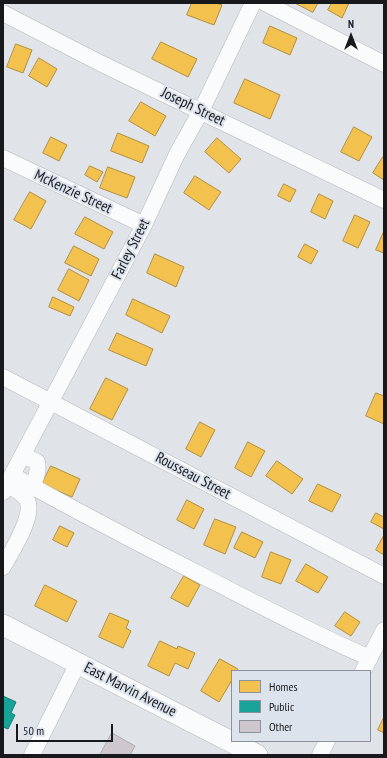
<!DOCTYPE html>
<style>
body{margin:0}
#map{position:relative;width:387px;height:758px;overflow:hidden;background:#e0e4e9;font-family:"PT Sans Narrow",sans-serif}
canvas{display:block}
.frame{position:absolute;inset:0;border:4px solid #17191d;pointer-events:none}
.legend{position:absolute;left:231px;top:670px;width:140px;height:72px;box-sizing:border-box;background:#dce3ed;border:1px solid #8d929a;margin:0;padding:5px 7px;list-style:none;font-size:12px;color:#17191d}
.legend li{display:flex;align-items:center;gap:8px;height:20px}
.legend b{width:20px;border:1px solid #8d929a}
.north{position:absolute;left:331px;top:16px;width:40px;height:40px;-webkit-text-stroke:3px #dce3ed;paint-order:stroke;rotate:0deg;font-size:11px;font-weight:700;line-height:16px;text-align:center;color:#17191d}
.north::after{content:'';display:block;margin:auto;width:14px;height:18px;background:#17191d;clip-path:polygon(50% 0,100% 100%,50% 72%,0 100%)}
.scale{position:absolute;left:16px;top:724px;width:97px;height:18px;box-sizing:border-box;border:2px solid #17191d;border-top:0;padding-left:5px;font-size:12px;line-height:14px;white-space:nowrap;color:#17191d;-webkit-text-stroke:3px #dce3ed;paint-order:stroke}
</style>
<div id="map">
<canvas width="387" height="758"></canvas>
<div class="frame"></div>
<ul class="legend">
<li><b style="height:11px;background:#f2c14e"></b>Homes</li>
<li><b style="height:11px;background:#17a398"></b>Public</li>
<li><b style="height:11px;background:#cfc7ce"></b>Other</li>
</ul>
<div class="north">N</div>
<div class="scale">50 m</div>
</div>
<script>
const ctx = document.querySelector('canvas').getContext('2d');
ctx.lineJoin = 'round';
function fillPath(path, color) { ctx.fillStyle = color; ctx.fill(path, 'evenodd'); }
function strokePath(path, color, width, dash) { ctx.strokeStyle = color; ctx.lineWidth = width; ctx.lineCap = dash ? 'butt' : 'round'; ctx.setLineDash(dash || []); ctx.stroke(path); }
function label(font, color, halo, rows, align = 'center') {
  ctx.font = font + ' "PT Sans Narrow",sans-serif'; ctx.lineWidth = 4; ctx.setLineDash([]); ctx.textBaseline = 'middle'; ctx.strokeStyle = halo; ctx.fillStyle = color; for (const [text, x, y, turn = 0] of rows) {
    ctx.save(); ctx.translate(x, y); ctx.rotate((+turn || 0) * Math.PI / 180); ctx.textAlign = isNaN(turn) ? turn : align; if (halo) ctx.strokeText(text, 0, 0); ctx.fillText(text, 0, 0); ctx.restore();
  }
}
const homes = new Path2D(`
 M192 3H216L222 5 214 25 187 15Z
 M295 3H318L313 12Z
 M332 3H349L342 18 328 10Z
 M270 26 297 38 290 55 263 43Z
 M161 42 197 59 188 77 152 59Z
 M16 44 32 50 23 73 7 67Z
 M39 58 57 69 47 87 29 76Z
 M245 79 280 95 270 119 234 103Z
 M141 102 166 116 155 136 129 121Z
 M354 127 372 137 359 161 341 152Z
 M118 133 149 146 142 163 111 151Z
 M51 137 67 145 59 161 43 153Z
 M217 138 241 159 229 173 205 152Z
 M383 157 384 158V180L373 173Z
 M90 166 103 172 97 182 85 175Z
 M108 167 135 177 127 198 100 188Z
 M195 176 221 192 209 210 184 193Z
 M284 184 296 190 290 202 278 196Z
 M30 192 46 201 31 229 14 220Z
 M319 194 333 201 325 219 311 212Z
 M355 215 370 222 358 248 343 241Z
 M85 217 113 232 104 249 75 234Z
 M384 231V253L376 250Z
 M305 244 318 251 311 264 298 257Z
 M74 246 99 259 91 276 65 263Z
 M155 254 184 267 176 287 147 273Z
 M69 269 89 280 79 301 58 290Z
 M53 297 74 307 70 316 49 307Z
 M133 299 170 316 162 333 126 315Z
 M117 333 153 349 146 366 109 350Z
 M106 378 128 389 112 420 90 409Z
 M376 393 384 396V424L366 416Z
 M200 422 215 430 201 457 186 449Z
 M248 442 265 451 251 477 235 468Z
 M277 461 303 479 292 494 266 476Z
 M51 466 80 479 72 497 42 484Z
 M318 484 341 495 332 512 309 501Z
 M187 500 204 509 194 529 177 520Z
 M376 513 384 517V529L371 522Z
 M215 519 236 527 225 554 204 545Z
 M60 526 74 533 67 547 53 540Z
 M242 532 263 542 255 558 234 548Z
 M384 535V555L376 550Z
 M271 552 291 560 281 584 262 577Z
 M306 564 328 577 318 593 296 581Z
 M184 576 200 585 188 607 171 598Z
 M45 585 77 601 67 622 35 606Z
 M345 612 360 622 351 636 335 626Z
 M110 613 129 621 126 628 131 631 123 648 99 637Z
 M160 641 177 649 178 646 195 653 188 669 175 663 169 676 148 666Z
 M220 659 238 669 237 671H232V680L219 702 201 691Z
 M384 717V733L378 730Z`);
const public = new Path2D(`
 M3 696 16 702 11 713 15 715 8 729 3 727Z`);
const building = new Path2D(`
 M112 733 135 746 130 755H100Z`);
const minor = new Path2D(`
 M265 3 384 64
 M3 13 100 63 384 200
 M3 158 144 225
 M3 377 384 576
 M23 455 37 462C39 471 36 478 32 486
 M12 475C74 510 138 543 201 575 257 604 312 633 370 658
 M3 492 144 225 177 154 201 111 253 3
 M3 567C11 552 35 516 27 500 23 493 13 488 7 484
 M363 671 384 630
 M32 755 78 663
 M320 755 327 741`);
const major = new Path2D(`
 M3 625 257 755`);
const streetNames = [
 ["Joseph Street",193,107,26],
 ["McKenzie Street",73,192,25],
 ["Farley Street",131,249,-63],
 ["Rousseau Street",193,476,28],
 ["East Marvin Avenue",130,690,27]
];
fillPath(homes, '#f2c14e');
strokePath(homes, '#b08f3f', 1);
fillPath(public, '#17a398');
strokePath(public, '#177a73', 1);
fillPath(building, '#cfc7ce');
strokePath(building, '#ababae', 1);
strokePath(minor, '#b2b5b9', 17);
strokePath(major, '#b2b5b9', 22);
strokePath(minor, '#fafbfc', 16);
strokePath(major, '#fafbfc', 21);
label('15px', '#17191d', '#dce3ed', streetNames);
</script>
